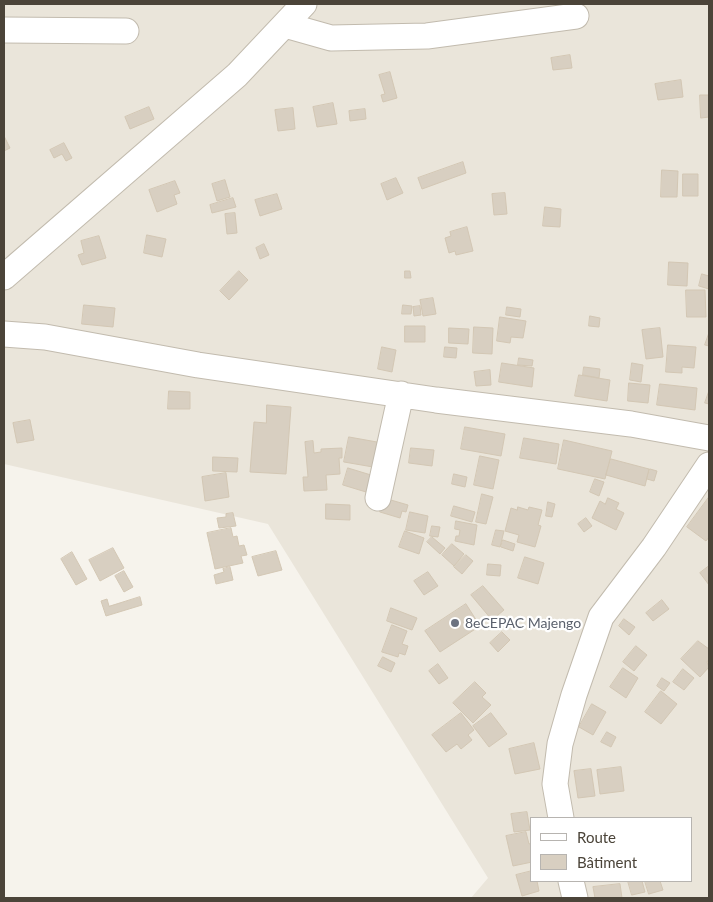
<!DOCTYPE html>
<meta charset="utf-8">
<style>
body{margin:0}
#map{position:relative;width:713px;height:902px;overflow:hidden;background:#f6f3ec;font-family:Lato,sans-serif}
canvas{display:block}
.frame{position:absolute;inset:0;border:5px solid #4b4439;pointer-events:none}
.legend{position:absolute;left:530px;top:817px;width:162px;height:65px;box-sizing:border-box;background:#fff;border:1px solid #b7b4b0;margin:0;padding:6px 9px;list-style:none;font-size:15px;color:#4b4439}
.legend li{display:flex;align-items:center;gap:10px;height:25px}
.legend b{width:25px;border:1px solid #b7b4b0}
</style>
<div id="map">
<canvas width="713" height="902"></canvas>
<div class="frame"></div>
<ul class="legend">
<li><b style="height:6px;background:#fff"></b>Route</li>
<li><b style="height:14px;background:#d8cfc1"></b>Bâtiment</li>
</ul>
</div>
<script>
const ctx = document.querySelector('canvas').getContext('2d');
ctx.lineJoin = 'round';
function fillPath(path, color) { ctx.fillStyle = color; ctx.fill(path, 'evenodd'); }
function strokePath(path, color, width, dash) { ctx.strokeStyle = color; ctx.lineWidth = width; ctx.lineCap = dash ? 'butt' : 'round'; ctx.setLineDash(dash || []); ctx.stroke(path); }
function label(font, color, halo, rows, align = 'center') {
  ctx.font = font + ' Lato,sans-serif'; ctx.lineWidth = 4.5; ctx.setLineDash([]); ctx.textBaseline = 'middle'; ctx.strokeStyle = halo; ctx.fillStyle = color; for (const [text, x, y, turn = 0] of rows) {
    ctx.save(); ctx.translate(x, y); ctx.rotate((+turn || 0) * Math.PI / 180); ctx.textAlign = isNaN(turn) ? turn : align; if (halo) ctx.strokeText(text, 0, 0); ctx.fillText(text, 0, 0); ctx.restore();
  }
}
const residential = new Path2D(`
 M4 4H709V898H471L488 878 268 524 4 464ZM532 818H692V881H532Z`);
const building = new Path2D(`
 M570 55 572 68 553 70 551 58Z
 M390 72 397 98 383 102 381 95 385 94 379 75Z
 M681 80 683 97 658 100 655 84Z
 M700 95H709V117L701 118Z
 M333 103 337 124 317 127 313 107Z
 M149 107 154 119 130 129 125 117Z
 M293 108 295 129 278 131 275 110Z
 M365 109 366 119 350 121 349 111Z
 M4 136 10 148 4 151Z
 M64 143 72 158 66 161 62 154 54 158 50 150Z
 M463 162 466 173 422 189 418 178Z
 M662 170 678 171 677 197H661Z
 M683 174H698V196H683Z
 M396 178 403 193 387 200 381 184Z
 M225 180 230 197 217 201 212 184Z
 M175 181 180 193 174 195 177 204 157 212 149 190Z
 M505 193 507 214 494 215 492 194Z
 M277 194 282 209 260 216 255 200Z
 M233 198 236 207 212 213 210 205Z
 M545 207 561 209 560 227 543 226Z
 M235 213 237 233 227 234 225 214Z
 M467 227 473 251 456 255 455 251 449 253 445 238 451 236 450 232Z
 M147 235 166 239 162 257 144 253Z
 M99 236 106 258 82 265 78 255 84 253 81 241Z
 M264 244 269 255 260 259 256 248Z
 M669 262 688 263 687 286 668 285Z
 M239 271 248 280 229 300 220 291Z
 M405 271H410L411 278H405Z
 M702 274 709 276V289L699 286Z
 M686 290H705L706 317H687Z
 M433 298 436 314 423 316 420 300Z
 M84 305 115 308 113 327 82 324Z
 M403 305 412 306 411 314H402Z
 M420 306 421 315 414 316 413 307Z
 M507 307 521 309 520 317 506 315Z
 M590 316 600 318 599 327 589 326Z
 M500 317 526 321 523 338 511 337 510 343 497 341Z
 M405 326H425V342H405Z
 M474 327 493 328 492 354 473 353Z
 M449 328 469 329 468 344 449 343Z
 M660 328 663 357 646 359 642 330Z
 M709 333V346L705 345Z
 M668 345 696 347 694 368 682 367V373L666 372Z
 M382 347 396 350 392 372 378 369Z
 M445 347 457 348 456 358 444 357Z
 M519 358 533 360 532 366 518 365Z
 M502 363 534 368 532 387 499 382Z
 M632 363 643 365 641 382 630 380Z
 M584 367 600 369 599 378 583 375Z
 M490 370 491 385 476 386 474 372Z
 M579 375 610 380 607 401 575 396Z
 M629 383 650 385 648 403 628 401Z
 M660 384 697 388 695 410 657 405Z
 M169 391 190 392V409H168Z
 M709 391V404L705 403Z
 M267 405 291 407 286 474 250 472 254 422 266 423Z
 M30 420 34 440 17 443 13 423Z
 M465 427 505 434 501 456 461 449Z
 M349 437 377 442 373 467 344 462Z
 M524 438 559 444 556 464 520 458Z
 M564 440 612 451 605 479 558 469Z
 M313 441 314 453 321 452V449L342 448V458H339L340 474 326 475 327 490 304 491 303 477H308L305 442Z
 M411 448 434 450 432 466 409 463Z
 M480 456 499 460 493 489 474 485Z
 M213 457 238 458 237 472 213 471Z
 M611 459 649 469 645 486 606 475Z
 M348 468 371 475 366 492 343 485Z
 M650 469 657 471 654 481 647 479Z
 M226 473 229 497 205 501 202 477Z
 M454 474 467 477 465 487 452 484Z
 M595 479 604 482 599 496 590 492Z
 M482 494 493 497 486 524 476 522Z
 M709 497V537L706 541 687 527Z
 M384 498 408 505 406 512 402 511 400 518 380 512Z
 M608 498 619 503 616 509 624 513 616 530 592 518 600 501 605 504Z
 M548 502 555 504 552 517 546 516Z
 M326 504 350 505V520L326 519Z
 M454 506 475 512 472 522 451 516Z
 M518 507 528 510 529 507 542 510 538 525 541 526 535 547 517 542 519 535 505 531 511 508 517 510Z
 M410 512 428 516 425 533 406 530Z
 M233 513 236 526 219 528 217 518 226 517V514Z
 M586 518 592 526 584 532 578 524Z
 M456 521 477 525 474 545 455 541 456 536H459L460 530 455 529Z
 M432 526 440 527 438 537 430 536Z
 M231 528 233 537 237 536 239 546 244 545 247 555 241 556 243 563 215 569 207 533Z
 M496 530 504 531 500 547 492 545Z
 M405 531 424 538 419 554 399 547Z
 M432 537 445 548 440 554 427 542Z
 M503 540 515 544 513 551 501 547Z
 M452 544 464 554 454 566 442 555Z
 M113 548 124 568 100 581 89 560Z
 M276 551 282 570 258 576 252 557Z
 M72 552 87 579 76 585 61 559Z
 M466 555 473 561 462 574 454 567Z
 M525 557 544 563 538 584 518 578Z
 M488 564 501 565 500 576 487 575Z
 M709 566V585L700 573Z
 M230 567 233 580 216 584 214 575 224 572 223 569Z
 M124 571 133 587 124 592 115 576Z
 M428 572 438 586 424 595 414 581Z
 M483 586 504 610 492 620 471 595Z
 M140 597 142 605 106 616 101 601 107 599 109 606Z
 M662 600 669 609 653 621 646 613Z
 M466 604 480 626 440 652 425 631Z
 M391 608 417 618 412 630 387 621Z
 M624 619 635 627 629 635 619 626Z
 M392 625 407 631 402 644 408 646 405 655 399 653 398 657 382 652Z
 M502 632 510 640 498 652 490 643Z
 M698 641 709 649V659L707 662 709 667 700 677 681 659Z
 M636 646 647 655 634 671 623 662Z
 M383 657 395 663 391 672 378 666Z
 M438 664 448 678 439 684 429 671Z
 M623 668 638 678 626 698 610 687Z
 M683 669 694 678 684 690 673 682Z
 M662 678 670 683 664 691 657 686Z
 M475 682 486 693 482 697 491 705 473 723 453 703Z
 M661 691 677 704 661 724 645 712Z
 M592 704 606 712 593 735 579 727Z
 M461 713 474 730 468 735 472 740 461 749 457 744 446 752 432 735Z
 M491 713 507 734 489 747 473 726Z
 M607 732 616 737 611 747 601 742Z
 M534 743 540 769 515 774 509 749Z
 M621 767 624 791 600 794 597 770Z
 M591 769 595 796 578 798 574 771Z
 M527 812 530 830 514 832 511 814Z
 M526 832 529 844 532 843V862L513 866 506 836Z
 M532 871V881H537L539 891 522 896 516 875Z
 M628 881H642L645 892 632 895Z
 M645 881H660L663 890 649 894Z
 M620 884 622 898H595L593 887Z`);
const minor = new Path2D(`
 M285 25 331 38 427 36 576 16
 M4 30 126 31
 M4 277 237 75 304 4
 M4 334 45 337 198 365 436 400 631 424 709 438
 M378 498 401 394
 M561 818 555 784 560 744 574 695 601 617 654 547 709 465
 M571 881 575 898`);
const markers = [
 [455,623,5,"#6b7280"]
];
const worshipNames = [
 ["8eCEPAC Majengo",465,623]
];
fillPath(residential, '#eae5da');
fillPath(building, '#d8cfc1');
strokePath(building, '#d3c7b4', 1);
strokePath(minor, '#c2bbae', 27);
strokePath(minor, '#fff', 25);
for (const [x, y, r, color] of markers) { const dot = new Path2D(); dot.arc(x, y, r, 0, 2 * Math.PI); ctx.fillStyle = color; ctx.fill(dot); strokePath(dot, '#fff', 2); }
label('14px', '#5b616d', '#fff', worshipNames, 'left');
</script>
